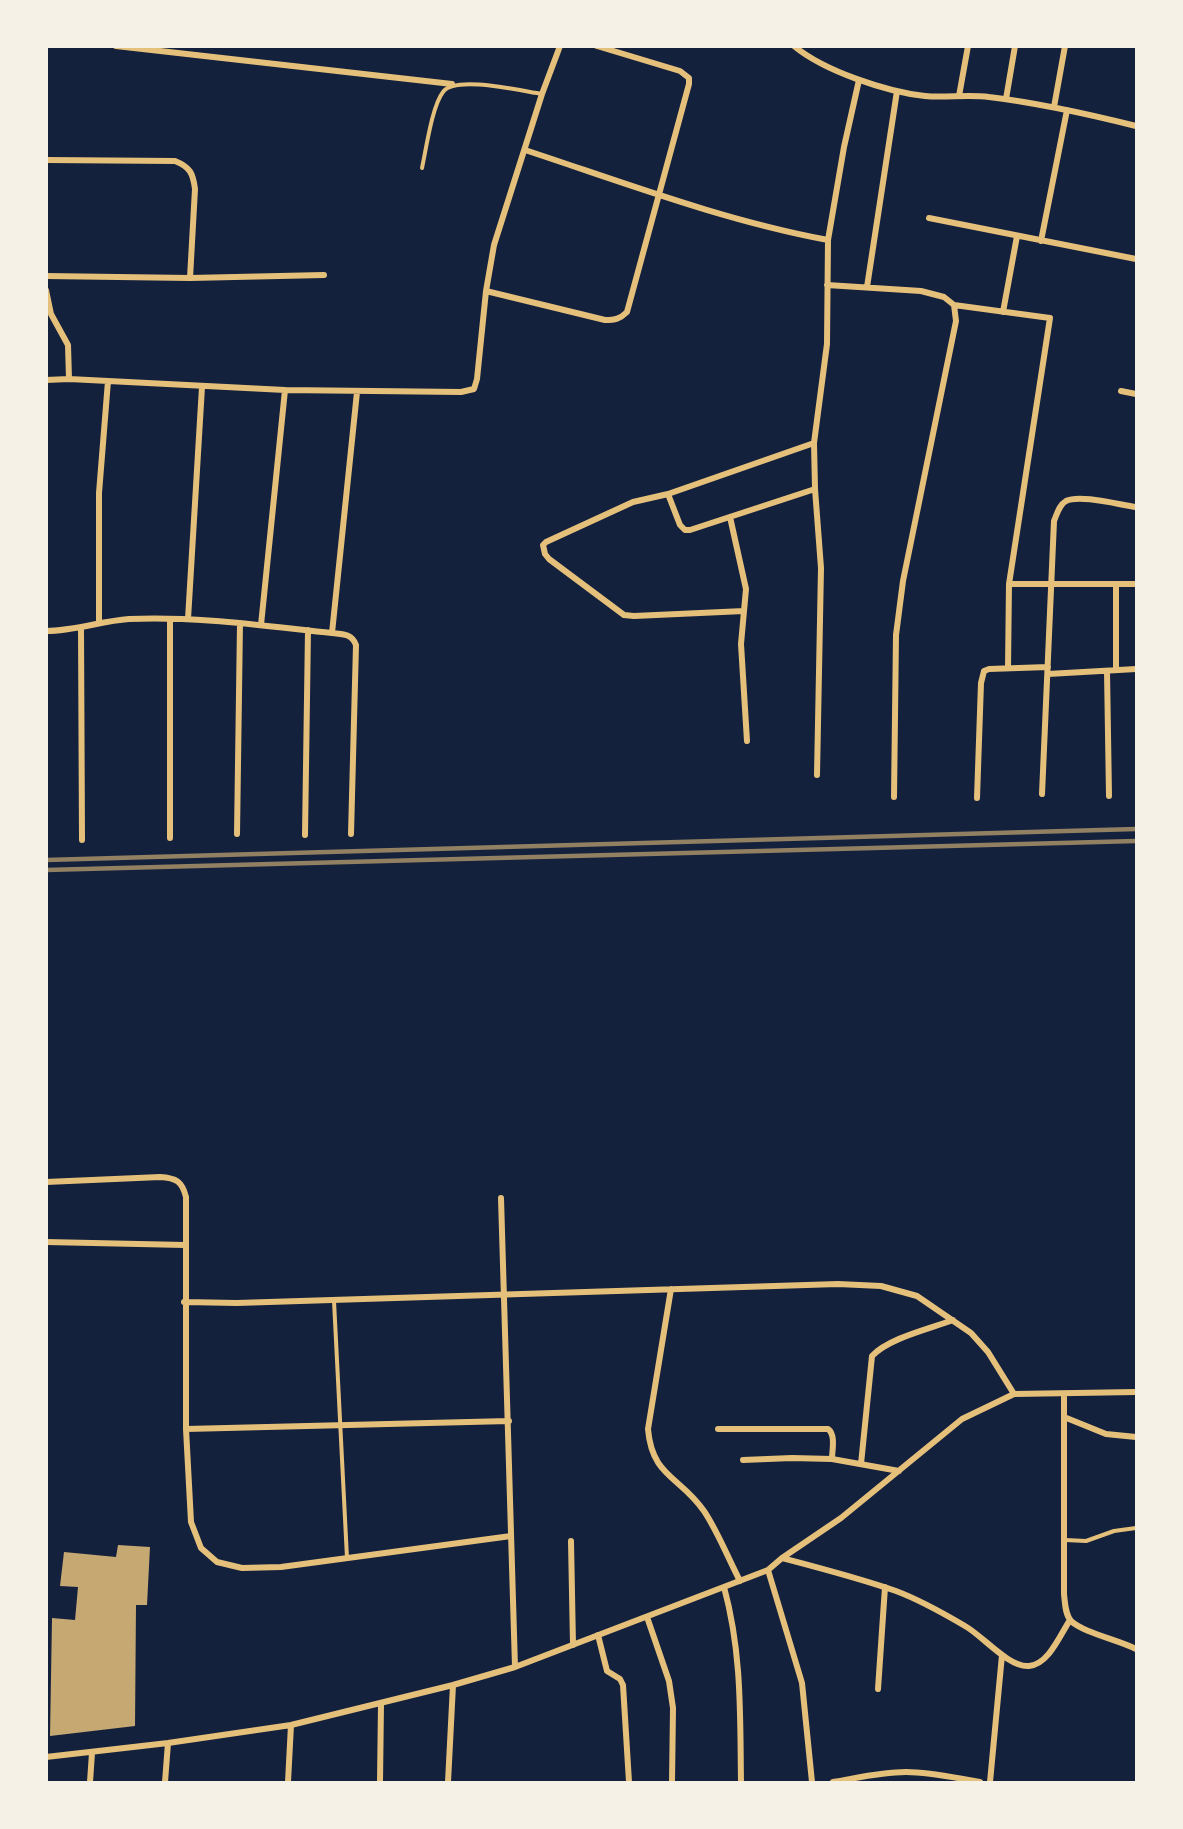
<!DOCTYPE html>
<style>
body{margin:0}
#map{position:relative;width:1183px;height:1829px;overflow:hidden;background:#14213d;font-family:Georgia,serif}
canvas{display:block}
.frame{position:absolute;inset:0;border:48px solid #f6f1e7;pointer-events:none}
</style>
<div id="map">
<canvas width="1183" height="1829"></canvas>
<div class="frame"></div>
</div>
<script>
const ctx = document.querySelector('canvas').getContext('2d');
ctx.lineJoin = 'round';
function fillPath(path, color) { ctx.fillStyle = color; ctx.fill(path, 'evenodd'); }
function strokePath(path, color, width, dash) { ctx.strokeStyle = color; ctx.lineWidth = width; ctx.lineCap = dash ? 'butt' : 'round'; ctx.setLineDash(dash || []); ctx.stroke(path); }
const building = new Path2D(`
 M118 1545 150 1547 147 1605H136L135 1726 50 1736 52 1618 75 1620 78 1587 60 1586 64 1552 116 1557Z`);
const service = new Path2D(`
 M422 168C426 150 432 106 443 92 455 75 521 91 542 94
 M334 1301 347 1558
 M1065 1540 1086 1541 1114 1531 1136 1528`);
const minor = new Path2D(`
 M116 46 452 84
 M794 46C824 71 887 92 925 96 946 98 968 94 989 97 1039 103 1088 114 1136 126
 M959 96 968 46
 M1006 99 1015 46
 M1054 107 1065 46
 M525 150C625 183 725 221 828 240
 M46 160 175 161C190 167 193 173 195 189L190 278
 M929 218 1136 259
 M1041 241 1067 110
 M46 276 190 278 324 275
 M827 285 921 291 944 297 954 305 956 321 903 581 896 635 894 797
 M867 287 897 91
 M46 290 51 314 68 345 69 379
 M486 291 605 320C615 320 620 319 627 312L689 84V78L680 71 597 46
 M954 305 1050 318 1009 584 1008 668
 M1003 312 1017 236
 M46 380 69 379 285 390 461 392 474 389 477 379 486 291 494 245 542 94 560 46
 M1121 391 1136 394
 M668 494 680 525 685 530H690L815 489
 M730 517 746 589 741 644 747 741
 M1009 584H1136
 M1116 584V670
 M744 611 634 616 624 615 549 559 545 554 543 545 546 542 633 502 668 494 814 443
 M188 619 202 387
 M99 622V493L108 381
 M261 625 285 390
 M81 627 82 840
 M46 631C75 631 101 621 129 619 197 616 265 626 332 633
 M1107 671 1109 796
 M1048 674 1136 669
 M817 775 821 568 815 489 814 443 827 344 828 240 844 147 859 80
 M1042 794 1054 521C1057 514 1059 505 1066 501 1080 494 1120 505 1136 507
 M977 798 981 683 984 671 989 669 1048 667
 M237 834 240 623
 M351 834 356 645C352 634 343 634 332 633L357 392
 M305 835 308 630
 M170 838V620
 M46 1182 160 1177C176 1178 182 1181 186 1197V1429L191 1522 201 1548 217 1562 242 1568 281 1567 511 1536
 M501 1198 515 1667
 M46 1242 185 1245
 M671 1289 648 1429C652 1477 680 1476 704 1511 718 1532 728 1558 740 1581
 M184 1302 237 1303 838 1284 881 1286 917 1296 971 1333 988 1352 1014 1394
 M1064 1394V1594C1065 1603 1065 1614 1071 1621 1084 1633 1119 1640 1136 1649
 M1064 1417 1106 1434 1136 1437
 M186 1429 509 1421
 M718 1429H828C836 1435 832 1450 832 1459
 M743 1460 792 1458 832 1459 899 1471
 M861 1464 872 1356C889 1338 929 1329 953 1320
 M571 1541 573 1645
 M782 1558C820 1568 859 1578 896 1591 920 1600 943 1613 965 1626 983 1636 1009 1668 1029 1666 1049 1664 1060 1635 1070 1620
 M768 1570 802 1683 812 1782
 M724 1587C742 1653 740 1714 741 1782
 M647 1617 669 1681 673 1708 672 1782
 M598 1635 607 1671 620 1679 623 1685 629 1782
 M878 1689 885 1587
 M46 1757 168 1743 291 1725 453 1685 515 1667 768 1570 782 1558 841 1518 962 1419 1014 1394 1136 1392
 M90 1782 92 1753
 M165 1782 168 1743
 M288 1782 291 1725
 M380 1782 381 1704
 M448 1782 453 1685
 M833 1782C857 1778 881 1772 906 1772 931 1772 956 1778 980 1782
 M990 1782 1002 1655`);
const rail = new Path2D(`
 M46 860 1136 829
 M46 870 1136 841`);
fillPath(building, '#c6a872');
strokePath(service, '#e5c07b', 4);
strokePath(minor, '#e5c07b', 6);
strokePath(rail, '#918062', 4.5);
</script>
